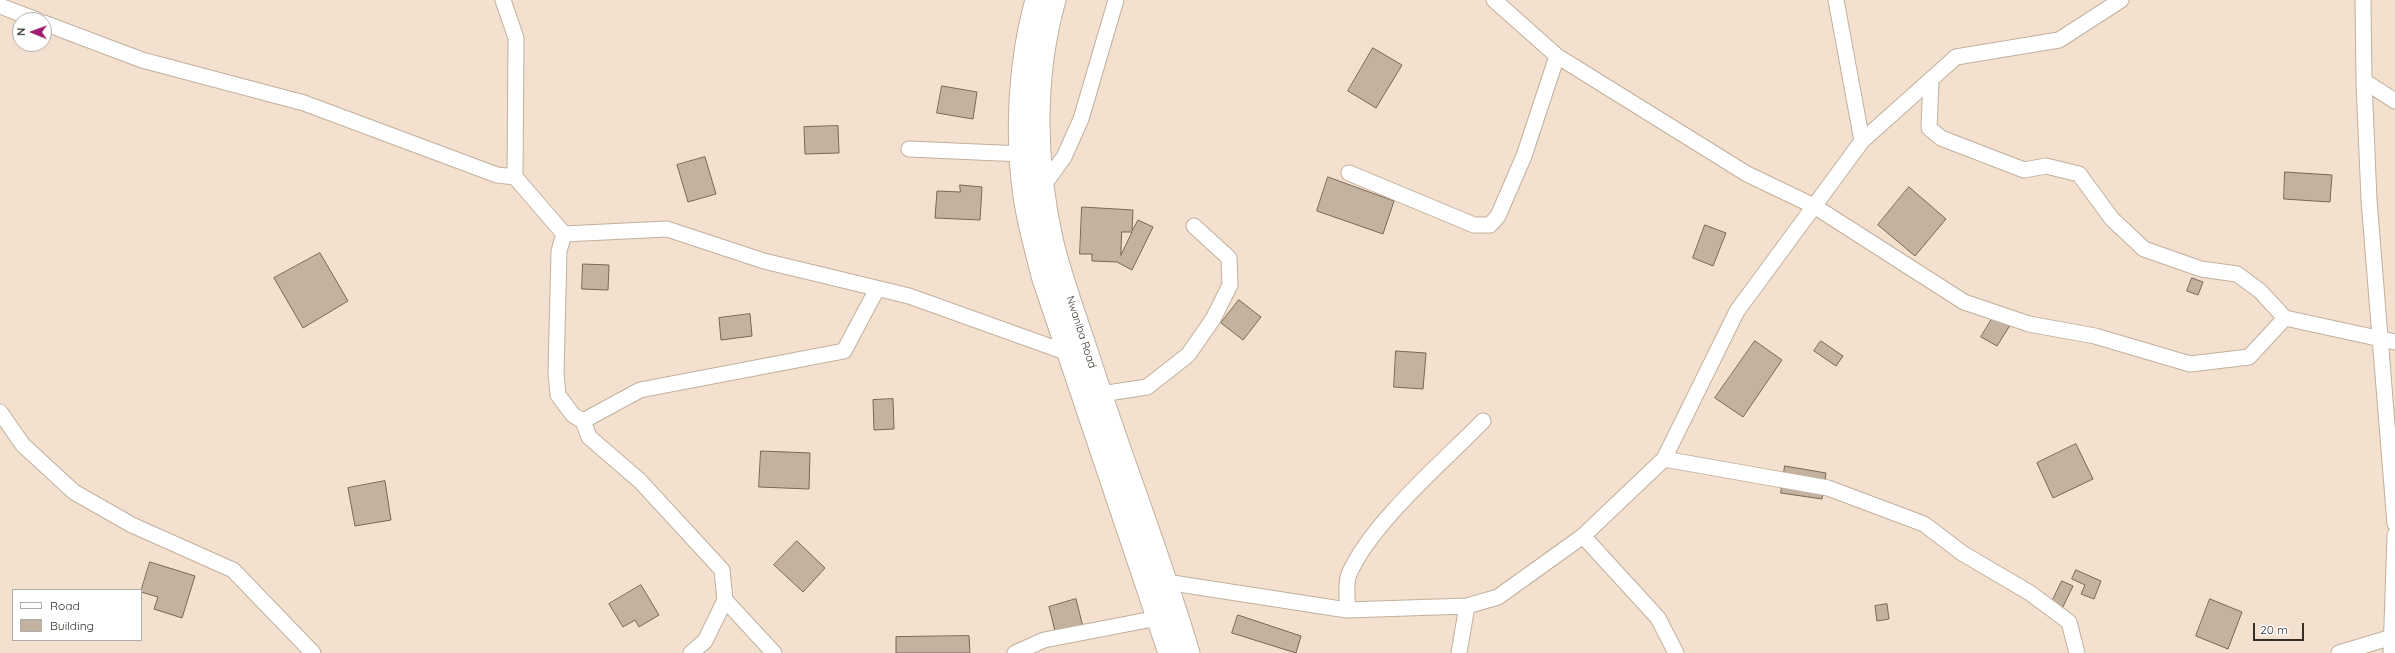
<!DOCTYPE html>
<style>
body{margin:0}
#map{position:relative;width:2395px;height:653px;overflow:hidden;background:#f3e0ce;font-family:Quicksand,sans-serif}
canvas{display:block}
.legend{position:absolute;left:12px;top:589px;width:130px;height:52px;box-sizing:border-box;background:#fff;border:1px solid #afaca9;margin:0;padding:5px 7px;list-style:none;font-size:12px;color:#362f28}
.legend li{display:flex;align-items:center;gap:8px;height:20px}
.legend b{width:20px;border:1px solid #afaca9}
.north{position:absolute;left:12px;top:12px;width:40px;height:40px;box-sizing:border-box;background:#fff;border:1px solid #afaca9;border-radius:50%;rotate:271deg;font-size:11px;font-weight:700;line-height:16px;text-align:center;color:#362f28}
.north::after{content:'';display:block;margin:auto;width:14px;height:18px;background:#9d1b6e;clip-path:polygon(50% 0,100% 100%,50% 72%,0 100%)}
.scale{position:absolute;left:2253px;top:623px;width:51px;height:18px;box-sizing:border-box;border:2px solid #362f28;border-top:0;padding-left:5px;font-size:12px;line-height:14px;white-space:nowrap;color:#362f28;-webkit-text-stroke:3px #fff;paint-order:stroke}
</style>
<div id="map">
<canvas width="2395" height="653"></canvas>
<ul class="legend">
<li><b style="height:5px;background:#fff"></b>Road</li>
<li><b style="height:11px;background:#c4b2a0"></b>Building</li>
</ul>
<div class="north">N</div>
<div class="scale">20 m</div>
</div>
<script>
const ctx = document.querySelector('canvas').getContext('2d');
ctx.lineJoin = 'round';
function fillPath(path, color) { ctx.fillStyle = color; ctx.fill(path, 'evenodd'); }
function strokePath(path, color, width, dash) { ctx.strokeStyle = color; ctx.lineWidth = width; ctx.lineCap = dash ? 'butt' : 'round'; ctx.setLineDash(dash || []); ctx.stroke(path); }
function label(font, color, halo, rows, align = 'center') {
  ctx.font = font + ' Quicksand,sans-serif'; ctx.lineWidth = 3; ctx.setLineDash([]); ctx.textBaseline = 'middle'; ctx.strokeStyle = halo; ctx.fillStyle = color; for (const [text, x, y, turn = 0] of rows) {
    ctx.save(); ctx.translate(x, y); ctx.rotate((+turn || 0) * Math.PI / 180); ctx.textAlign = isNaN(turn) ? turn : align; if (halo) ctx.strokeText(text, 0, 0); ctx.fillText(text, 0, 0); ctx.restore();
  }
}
const building = new Path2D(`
 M1373 48 1402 65 1376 108 1348 91Z
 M942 86 977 92 973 119 937 113Z
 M838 126 839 153 805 154 804 127Z
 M705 157 716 194 688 202 677 165Z
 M2285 172 2332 175 2330 202 2284 199Z
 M1328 177 1394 201 1383 234 1317 211Z
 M960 185 982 187 980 220 935 218 937 191 960 192Z
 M1909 187 1946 219 1915 256 1878 225Z
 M1082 207 1133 210 1132 231 1138 220 1153 227 1132 270 1117 262 1092 261V254H1080ZM1122 232H1132L1121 255Z
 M1705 225 1726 233 1713 266 1693 258Z
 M320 253 348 301 303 328 274 278Z
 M583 264 609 265 608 290 582 289Z
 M2192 278 2203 282 2198 295 2187 291Z
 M1239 300 1261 317 1243 340 1221 323Z
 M1998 309 2014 319 1997 346 1981 337Z
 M750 314 752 336 721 340 719 318Z
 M1755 341 1782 360 1743 417 1715 398Z
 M1821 341 1843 356 1836 366 1814 351Z
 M1396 351 1426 353 1423 389 1394 387Z
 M893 399 894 429 874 430 873 400Z
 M2076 444 2093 479 2053 498 2037 463Z
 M761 451 810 453 809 489 759 487Z
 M1785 466 1826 473 1822 499 1781 493Z
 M385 481 391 520 355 526 348 488Z
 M797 541 825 568 803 592 774 565Z
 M150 562 195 576 182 618 154 609 158 597 141 592Z
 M2076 570 2101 581 2094 599 2081 594 2085 585 2072 579Z
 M2062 581 2073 586 2059 615 2048 610Z
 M641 585 659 615 639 627 635 620 623 627 609 604Z
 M1076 599 1083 627 1056 635 1049 607Z
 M2210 599 2242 612 2228 649 2196 636Z
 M1887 604 1889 619 1877 621 1875 606Z
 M1238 615 1301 636 1296 653 1232 633Z
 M969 636 970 653H896V637Z`);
const street = new Path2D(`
 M503 0 516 38 515 177 564 234
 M1494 0 1557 56 1747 174 1814 206 1964 302 2029 324 2095 336 2190 364 2249 357 2285 318 2395 342
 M1836 0 1862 141
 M2363 0 2364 81 2369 200 2395 524
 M0 6 37 20
 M44 23 142 60 304 103 497 175 515 177
 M1931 80 1929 128 1941 138 2024 170 2046 166 2079 174 2112 219 2144 249 2201 269 2237 274 2260 291 2285 318
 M2364 81 2395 101
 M909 149 1022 154
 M1349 173 1474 225H1490L1498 216 1524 156 1557 56
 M1043 186 1064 157 1081 119 1116 0
 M564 234 667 229 764 261 909 296 1068 353
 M564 234 559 251 556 373 558 395 573 415 583 421 589 437 640 481 722 570 725 600 705 641 691 653
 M1101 394 1147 387 1188 355 1213 319 1230 285 1229 258 1194 226
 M0 412 23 445 74 492 132 525 233 570 313 653
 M583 421 640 390 844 351 877 289
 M1664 459 1828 488 1924 524 1962 553 2030 593 2069 622 2077 653
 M1583 536 1658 618 1676 653
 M1166 582 1347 610 1467 606 1498 597 1583 536 1664 459 1737 311 1862 141 1956 57 2059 40 2121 0
 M725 600 774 653
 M1347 610C1348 600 1345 583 1349 574 1372 522 1443 462 1483 421
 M1015 653 1044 640 1158 618
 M1459 653 1467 606
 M2339 653 2392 637
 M2391 653 2395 535`);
const secondary = new Path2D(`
 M1036 0C1019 60 1015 134 1024 196 1028 224 1036 252 1043 279L1169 653
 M1055 0C1033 78 1035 164 1053 243 1063 283 1078 323 1091 363 1122 460 1160 555 1189 653`);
const streetNames = [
 ["Nwaniba Road",1081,332,72]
];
fillPath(building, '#c4b2a0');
strokePath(building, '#776757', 1);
strokePath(street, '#c2b09e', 17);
strokePath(secondary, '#c2b09e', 23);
strokePath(street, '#fff', 15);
strokePath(secondary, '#fff', 21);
label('11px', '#362f28', '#fff', streetNames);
</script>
